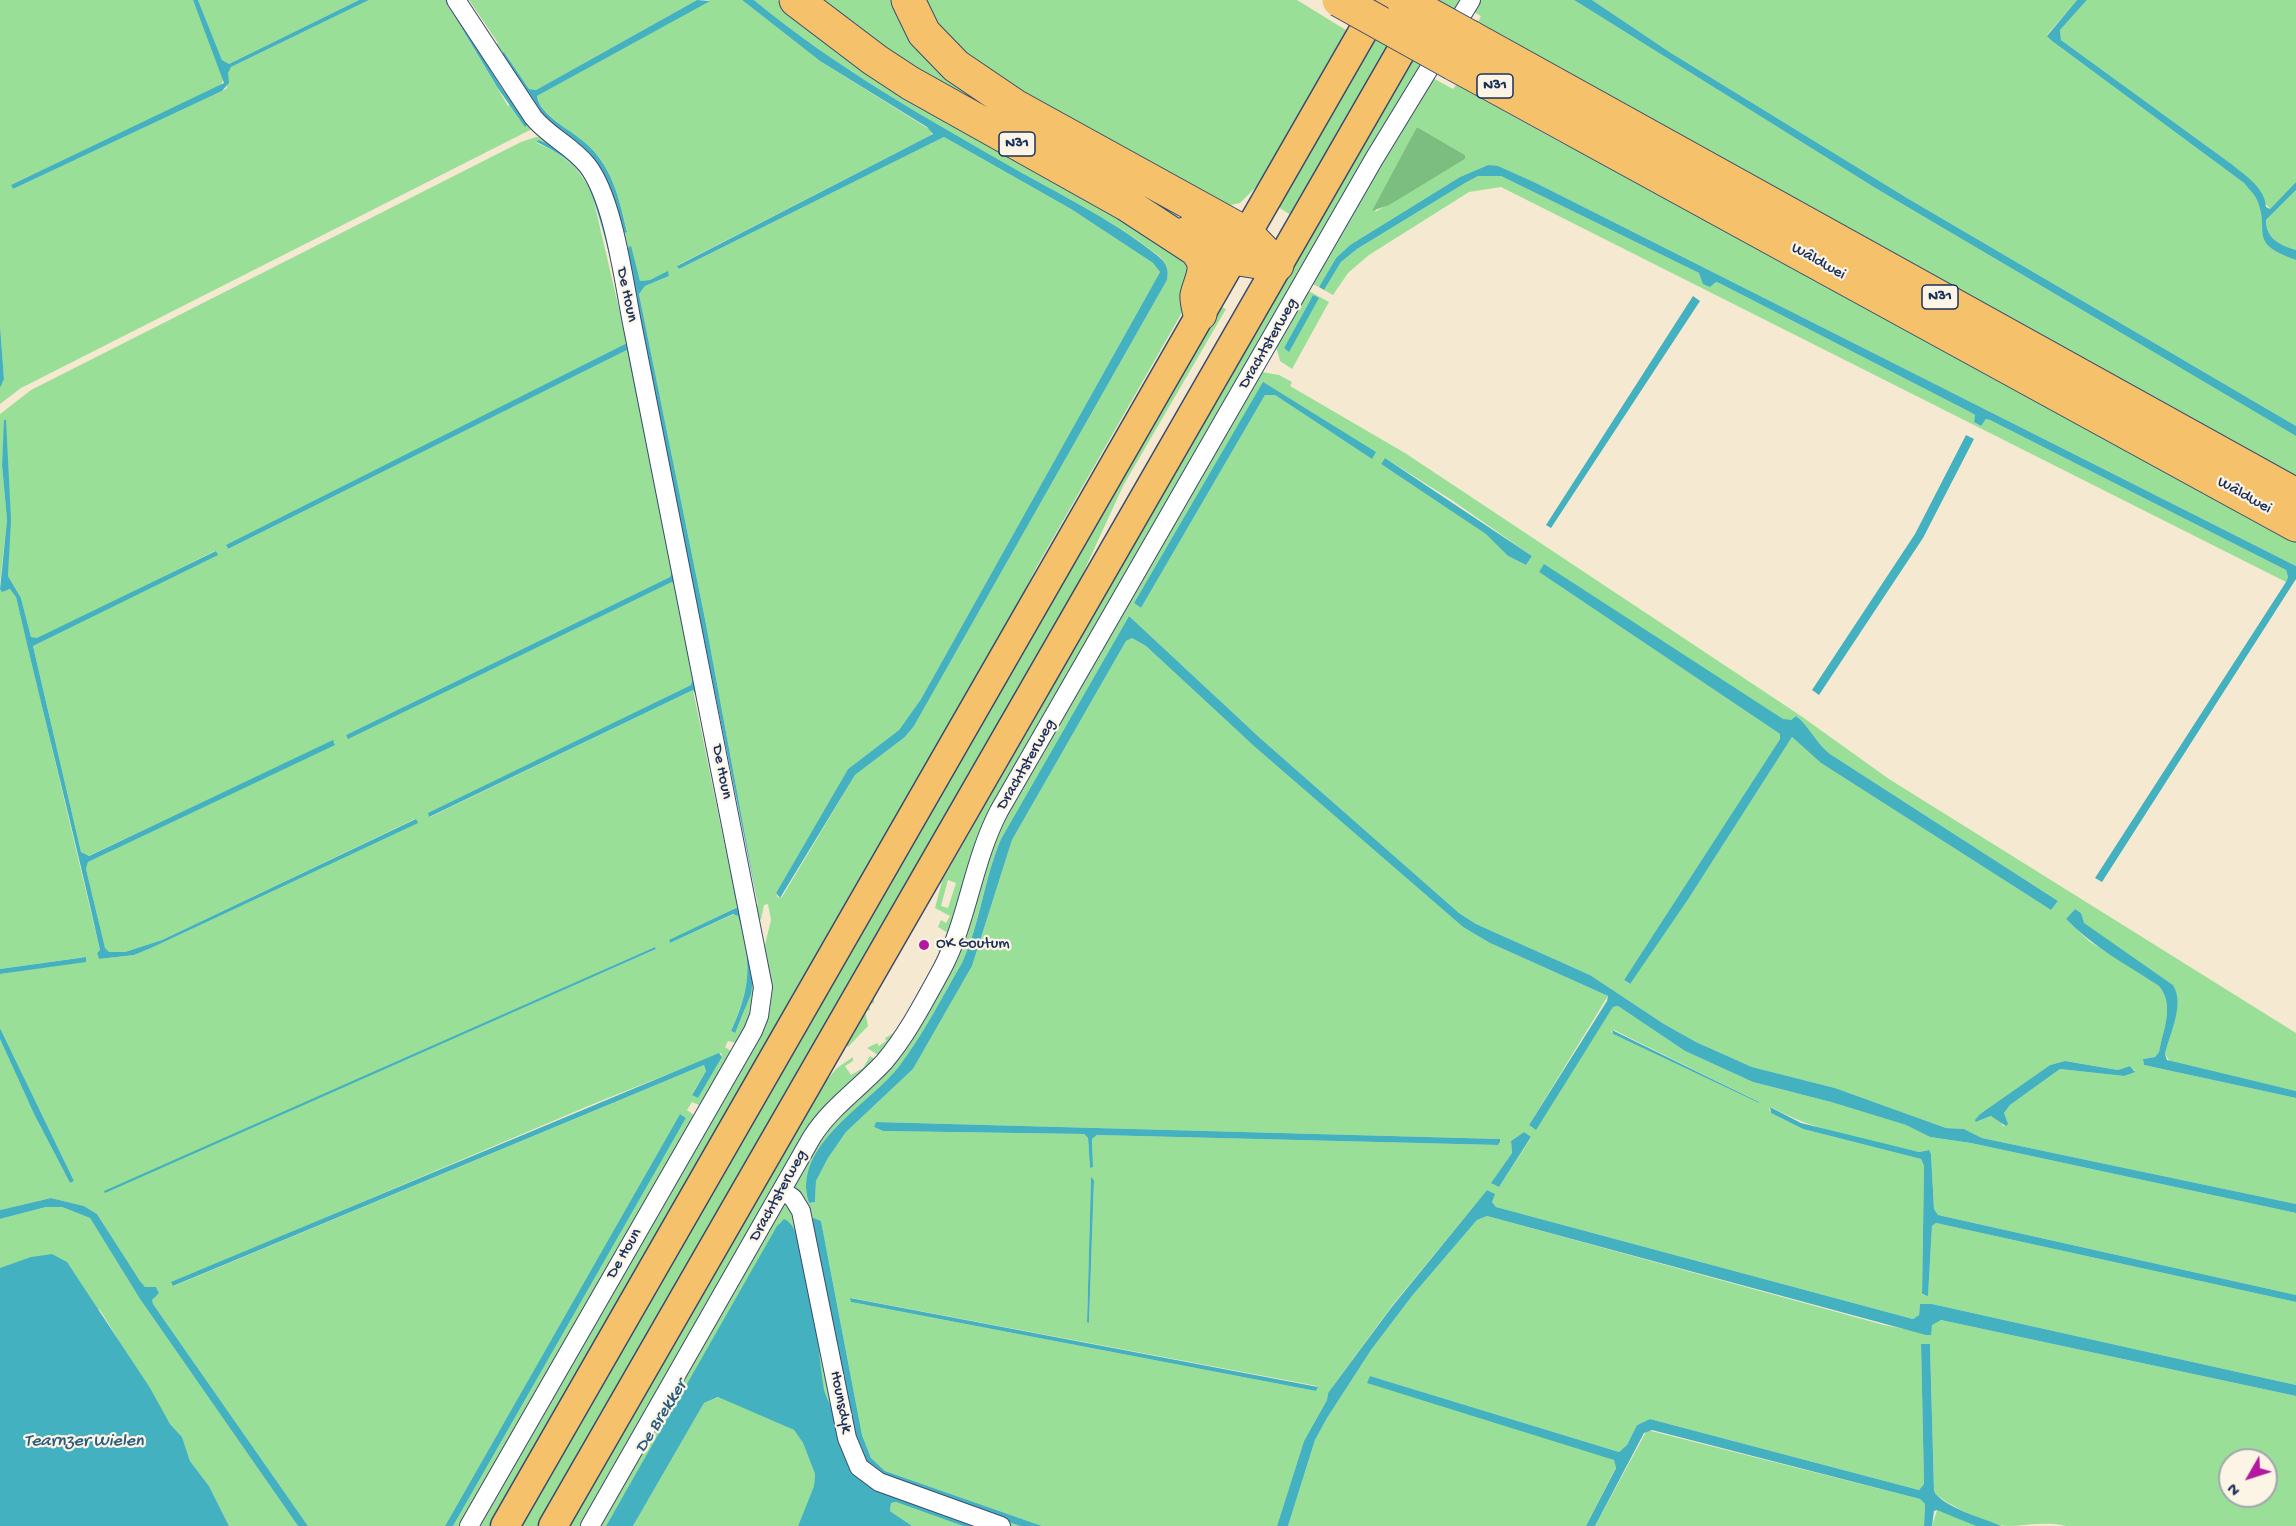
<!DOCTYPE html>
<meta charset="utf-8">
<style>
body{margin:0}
#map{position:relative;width:2296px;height:1526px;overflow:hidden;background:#f5ead1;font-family:"Gochi Hand",sans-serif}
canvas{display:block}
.north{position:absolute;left:2218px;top:1448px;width:60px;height:60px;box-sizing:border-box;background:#fcf5e5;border:2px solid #a2a6af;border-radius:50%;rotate:231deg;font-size:16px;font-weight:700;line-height:24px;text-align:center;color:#1b2f5e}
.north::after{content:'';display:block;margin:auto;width:21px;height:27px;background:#b5179e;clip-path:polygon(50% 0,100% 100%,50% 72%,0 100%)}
</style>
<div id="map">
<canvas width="2296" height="1526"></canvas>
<div class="north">N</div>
</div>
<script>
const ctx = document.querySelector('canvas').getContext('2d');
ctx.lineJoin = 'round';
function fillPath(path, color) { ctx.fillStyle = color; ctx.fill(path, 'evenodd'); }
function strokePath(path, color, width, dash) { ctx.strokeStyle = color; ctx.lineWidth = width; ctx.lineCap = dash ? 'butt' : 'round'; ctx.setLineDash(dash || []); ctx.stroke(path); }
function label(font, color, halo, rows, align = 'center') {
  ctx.font = font + ' "Gochi Hand",sans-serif'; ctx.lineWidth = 4.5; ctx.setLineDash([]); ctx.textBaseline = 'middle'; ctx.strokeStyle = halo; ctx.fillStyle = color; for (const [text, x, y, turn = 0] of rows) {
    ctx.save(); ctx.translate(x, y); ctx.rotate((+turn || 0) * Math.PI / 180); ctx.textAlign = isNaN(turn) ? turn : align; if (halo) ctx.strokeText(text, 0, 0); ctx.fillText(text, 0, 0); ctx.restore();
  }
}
const green = new Path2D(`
 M0 0H193L224 78 220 87 11 185 13 189 222 91 227 88 228 70 231 67 369 0H445L508 106 512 103 460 21 532 129 21 388 0 404V388L4 379 0 325Z
 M198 0H359L229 64 222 60Z
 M459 0H463L495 46 498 43 469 0H697L536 90 529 89 505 53 501 55 538 112 588 153 602 172 621 234 627 231C620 203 614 172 593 150 580 136 539 115 537 96L710 0H742L820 61 932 131 931 135 678 265 679 269 944 137 1071 209 1153 263 1160 272 921 699 899 730 848 769 776 893 778 898 782 897 855 775 905 737 914 726 1167 280C1169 270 1167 263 1159 256 1120 225 1066 197 1022 173 930 120 837 69 754 0H777L823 35 907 90 1181 244C1196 258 1201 276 1192 295L1036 568 969 702 496 1526H474L757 1033 766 1001 762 957 771 920 768 904 764 905 761 920 753 914 636 327C626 282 619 215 598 175 584 149 554 138 535 115 506 81 483 38 459 0ZM630 247 640 281 650 280 668 272 669 276 645 286 639 294 705 619 758 905 754 903 750 883 625 249Z
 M804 0H900L903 11 1182 207 1175 221 940 91Z
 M915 0H1297L1349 32 1256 187 1240 203 1222 207 990 84Z
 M1390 0H1421L1296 218 1273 204Z
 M1440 0H1462L988 822 945 949 898 1028 940 954 938 950 948 933 938 927 941 920 946 923 950 916 935 908 942 881 1048 696 1119 556ZM948 880 956 883 948 908 941 906Z
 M1479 0H1574L1877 189 2296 436V483L1478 22 1481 16 1472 11Z
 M1592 0H2077L2047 35 2052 41 2244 183C2247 187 2253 193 2256 198 2272 231 2246 242 2296 260V426L1907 198 1671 53Z
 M2087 0H2296V182L2270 209 2230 163 2061 40 2060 30Z
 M1429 76 1453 89 1456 85 1560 142 1689 206 2296 538V566L1538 184 1488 165 1460 177 1350 245 1336 258 1319 287 1310 283ZM1417 127 1465 155V159L1375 212Z
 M536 137C587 138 602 203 611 241L758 974C760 1000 754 1021 741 1044L728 1041 725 1047 735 1054 704 1107 692 1102 687 1110 698 1118 464 1526H453L686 1118 680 1114 445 1526H308L153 1304 151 1300 159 1293 156 1287H145L140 1281 97 1214 84 1206 51 1198 0 1210V1039L34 1114 70 1183 74 1181 0 1028V974L86 961 85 957 0 969V589L2 591 11 589 16 597 100 950 97 953 99 959 134 955 151 948 417 822 415 819 162 940 125 952H109L105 949 86 869 88 862 335 744 333 741 88 856 81 852 33 646 217 554 215 551 37 639 31 637 21 598 8 576 10 520 5 420 2 465 7 520 0 583V414L31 390 521 142ZM538 141 558 148 577 163 588 175 600 204 633 355 737 896H735L693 690 430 817 428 814 691 685 693 677 675 585 672 582 348 738 346 735 670 577 672 571 627 350 228 549 226 546 627 343 591 189 574 166 556 152 537 143ZM739 906C754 952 758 991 734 1033L731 1031C751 986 752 964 738 916L734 914 670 943 669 941ZM655 947 656 949 105 1192ZM721 1053 722 1057 698 1098 692 1094 706 1071 704 1065 174 1286 171 1283 593 1104Z
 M1490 175 1501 176 1699 273 1710 287 1716 282 1721 284 1970 412 1975 415 1974 422 1981 426 1986 419 1990 420 2286 570 2288 577 2286 582 1501 187 1469 192 1369 255 1348 273 1333 295 1324 290 1341 262 1357 249 1465 183 1478 176Z
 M2296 190V250C2280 245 2266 239 2266 220Z
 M1307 290 1329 302 1292 369 1280 361 1276 346ZM1313 295 1289 351 1284 348Z
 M1216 304 1226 309 1123 486 1051 643 544 1526H514Z
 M1262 372 1279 375 1292 382 1290 386 1405 453 1801 716 1889 779 2296 1033V1091L2171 1063 2165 1054C2170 1033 2184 1004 2173 985L2083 923 2081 913 2075 909 2066 919 2089 941 2159 986C2175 1005 2163 1030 2159 1052L2155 1057 2143 1059 2144 1065 2296 1098V1204L1982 1138 1964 1129 1946 1128 1835 1088 1752 1067 1696 1042 1664 1024 1590 975 1476 924 1459 913 1260 738 1129 616 1001 839C984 879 980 923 962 963 942 997 924 1033 900 1065 872 1103 790 1145 809 1203L815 1202 816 1181 828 1158 846 1132 913 1069 972 966 1012 840 1126 641 1132 638 1146 646 1255 747 1463 927 1490 943 1608 996 1529 1125 1535 1129 1613 1007 1618 1006 1685 1051 1753 1082 1831 1102 1906 1125 1930 1137 1971 1143 2296 1213V1295L1938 1215 1934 1209 1931 1154 1928 1150 1919 1152C1868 1140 1816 1132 1771 1107L1769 1109 1771 1113 1803 1129 1921 1159 1924 1166 1922 1295H1928L1932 1226 1936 1223 2296 1302V1385L1932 1304 1920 1305 1919 1315 1913 1319 1496 1207 1492 1202 1494 1194 1487 1190 1391 1307 1328 1393 1327 1400 1304 1441 1277 1526H1042L885 1471 871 1458 862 1435 821 1221 814 1218 810 1222 854 1439 860 1453 871 1469 890 1480 1020 1526H1010L878 1478 859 1461 847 1426 811 1237 793 1182 825 1127 835 1115 890 1064 930 999 957 950 993 836 1258 374ZM1263 383 1375 452 1371 458 1275 395H1265L1141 608 1134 603ZM1385 458 1453 501 1532 556 1526 565 1508 556 1487 534 1381 464ZM1544 565 1784 720H1791L1796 716C1808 724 1815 742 1830 754L2058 901 2051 910 1821 763 1792 737 1689 898 1629 984 1624 980 1780 739V734L1539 572ZM1614 1030 1759 1102V1103L1613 1034 1611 1031ZM2065 1061 2118 1070 2130 1066 2135 1071 2124 1076 2060 1069 2010 1105 2004 1113 2007 1125 2003 1126 2000 1120 1991 1116 1977 1122 1980 1114 2050 1065ZM876 1122 1500 1139V1142L1498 1145 1097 1135 1092 1139 1093 1167 1090 1168 1088 1138 1084 1134 883 1131 874 1127ZM1524 1132 1531 1138 1499 1187 1492 1182 1512 1153 1511 1141ZM1091 1177 1094 1180 1089 1323 1087 1321ZM851 1298 1317 1386V1389L1316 1391 851 1302Z
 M874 994V1003L869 1005 870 1010 865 1011 868 1026 848 1047 840 1042Z
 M897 1031 893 1042 833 1102 582 1526H562L719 1266 826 1081 837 1068 853 1057V1061L845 1066 851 1075 863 1068 870 1056 875 1059 878 1055 867 1048 877 1043 879 1046 886 1041 885 1038Z
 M784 1202H790L871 1486C841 1469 840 1425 825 1395L781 1221 606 1526H596Z
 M46 1207H62L90 1218 140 1299 298 1526H229L209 1486 190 1461 182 1437 170 1424 100 1310 0 1268V1219Z
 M1487 1216 1884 1325 1925 1333 1935 1321 1941 1320 2296 1396V1526H2066C2046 1521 2027 1526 2006 1526 1992 1525 1940 1503 1934 1491L1930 1344H1921L1924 1484 1919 1490 1650 1419 1637 1425 1627 1445 1619 1452 1370 1376 1610 1458 1614 1460 1616 1467 1586 1526H1288L1315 1440 1327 1418 1371 1350 1412 1296 1477 1220ZM2230 1460H2266V1496H2230Z
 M719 1397 794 1430 803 1443 815 1474 814 1486 798 1526H633L704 1403Z
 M1647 1430 1920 1499 1925 1504 1924 1526H1595Z
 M896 1502 963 1526H912L890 1511 891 1503Z
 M1937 1510H1940L1976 1526H1932Z`);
const forest = new Path2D(`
 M1417 127 1465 155V159L1389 205 1372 211Z`);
const water = new Path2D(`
 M193 0H198L222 60 229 64 359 0H369L231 67 228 73 229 83 222 91 13 189 11 185 224 83Z
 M445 0H448L501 87 528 124 525 127 497 87Z
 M697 0 710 1 537 96C539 114 570 130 583 141 612 164 619 198 627 232L621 234 615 209 547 122 501 55 504 52 529 89 536 90Z
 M742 0H754C837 69 930 120 1022 173 1066 197 1120 225 1158 256 1167 263 1169 270 1167 280L914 726 905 737 855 775 780 898 776 893 848 769 899 730 921 699 1160 272 1153 263 1071 209 944 137 679 269 677 266 933 134 927 127 820 61Z
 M1574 0H1592L1671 53 1907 198 2296 426V436L1877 189Z
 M2077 0H2087L2060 30 2061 40 2230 163C2243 174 2265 187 2266 207L2270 209 2296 182V190L2266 220C2266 239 2280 245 2296 250V260C2245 242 2272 232 2256 198 2253 193 2247 187 2244 183L2052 41 2047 36Z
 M538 140 558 148 588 175 610 248 738 895 735 896 697 697 693 690 429 817 428 813 691 685 693 677 675 585 672 582 348 739 346 735 670 577 672 571 627 350 228 549 226 545 627 343C625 315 598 198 584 178 573 161 555 151 537 142Z
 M1488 165 1498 166 1538 184 2296 566V579L2102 882 2095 878 2286 582 2288 577 2286 570 1990 420 1986 419 1981 426 1974 422 1975 415 1970 412 1721 284 1716 282 1710 287 1703 284 1699 273 1501 176H1478L1465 183 1357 249 1341 262 1324 290 1319 287 1336 258 1350 245 1460 177Z
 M631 246 640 281 650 280 668 271 669 276 645 286 639 294 705 619 758 905 625 249Z
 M1313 295 1319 298 1289 352 1284 348Z
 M1693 296 1700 301 1551 528 1546 525Z
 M0 325 4 379 0 388Z
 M1263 382 1376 452 1372 459 1275 395H1265L1141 608 1134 603Z
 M4 420H6L11 520 8 576 21 598 31 637 37 638 216 551 218 555 33 646 81 852 89 856 333 740 335 745 88 862 86 869 105 948 109 952H125L162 940 416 819 418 823 151 948 134 955 99 959 97 953 100 950C74 832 43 715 16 597L10 589 2 592 0 589 7 520 2 465Z
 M1966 435 1974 439 1923 538 1819 695 1812 690 1915 534Z
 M1385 458 1532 556 1526 565 1508 556 1486 534 1381 464Z
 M1544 564 1783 719 1791 720 1796 716C1808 724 1815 742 1830 754L2058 901 2051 910 1821 763 1792 737 1689 898 1630 984 1624 980 1780 739V734L1539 572Z
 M1129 616 1260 738 1459 913 1476 924 1590 975 1664 1024 1696 1042 1752 1067 1835 1088 1946 1128 1964 1129 1982 1138 2296 1204V1213L1971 1143 1930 1137 1906 1125 1831 1102 1753 1082 1685 1051 1618 1006 1613 1007 1536 1130 1529 1125 1607 1001 1608 996 1490 943 1463 927 1255 747 1146 646 1132 638 1126 641 1012 840 972 966 913 1069 846 1132 828 1158 816 1181 815 1202 809 1203C790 1145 872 1103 900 1065 924 1033 942 997 962 963 980 924 984 879 1001 839Z
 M740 906 753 978 751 994 735 1033 731 1031C751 987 752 964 738 916L733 914 670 943 669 940Z
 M2075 909 2081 913 2084 923 2173 985C2185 1004 2170 1033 2165 1054L2167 1060 2296 1091V1098L2144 1065 2143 1059 2155 1057 2159 1052C2163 1030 2175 1005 2159 986 2127 965 2093 947 2066 919Z
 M655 947 656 949 105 1193 104 1191Z
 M86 957V962L0 974V969Z
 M0 1028 74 1181 70 1183 34 1114 0 1039Z
 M1612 1030 1759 1102V1103L1613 1034Z
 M719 1053 722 1057 698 1098 692 1095 706 1071 704 1065 173 1286 171 1282Z
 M2065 1061 2118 1070 2130 1066 2135 1072 2124 1076 2060 1069 2010 1105 2004 1113 2008 1124 2006 1126 1991 1116 1976 1122 1975 1120 1980 1114 2050 1065Z
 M1770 1107 1801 1123 1919 1152 1929 1150 1931 1154 1934 1209 1938 1215 2296 1295V1302L1936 1223 1932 1226 1928 1296 1922 1294 1924 1166 1921 1159 1803 1129 1771 1113Z
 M680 1114 686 1118 453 1526H445Z
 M876 1122 1500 1139V1142L1498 1145 1097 1135 1092 1139 1093 1167 1090 1168 1088 1138 1084 1134 883 1131 874 1127Z
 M1524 1132 1531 1137 1499 1187 1491 1183 1512 1153 1511 1141Z
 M1091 1177 1094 1180 1089 1323 1087 1322Z
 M1487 1190 1495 1194 1492 1202 1496 1207 1913 1319 1919 1315 1920 1304H1932L2296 1385V1396L1941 1320 1932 1325 1931 1335H1926L1487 1216 1477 1220 1412 1296 1371 1350 1327 1418 1315 1440 1288 1526H1277L1304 1441 1327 1400 1328 1393 1391 1308Z
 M51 1198 84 1206 97 1214 140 1281 145 1287H156L159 1293 152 1300 153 1304 308 1526H298L140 1299 90 1218 62 1207H46L0 1219V1210Z
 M814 1218 821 1221 862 1435 871 1458 885 1471 1042 1526H1020L890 1480 865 1462 854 1439 812 1219Z
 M784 1219C812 1229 818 1363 825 1393 827 1400 832 1407 834 1414 842 1435 844 1464 861 1480 878 1495 960 1517 985 1526H963L896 1502 891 1503 890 1511 912 1526H798L814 1486 815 1474 803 1443 794 1430 718 1397 704 1403 633 1526H606L777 1226Z
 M52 1254 67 1262 150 1388 170 1424 182 1437 190 1461 209 1486 229 1526H0V1268L31 1257Z
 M850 1298 1318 1387 1316 1391 851 1302Z
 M1921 1344H1930L1934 1491C1942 1507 1985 1519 2002 1526H1976L1937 1510 1934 1511 1932 1526H1924L1925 1504 1920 1499 1652 1430 1644 1433 1595 1526H1586L1616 1468 1614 1460 1367 1383 1370 1376 1619 1452 1627 1445 1637 1425 1650 1419 1919 1490 1924 1484Z`);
const street = new Path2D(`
 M456 0 533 117C548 136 572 146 587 165 614 199 624 284 633 328L763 987 759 1016 753 1031 469 1526
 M783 1191 793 1198 801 1211 847 1438 859 1467 879 1482 1001 1526
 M590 1526 812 1137C831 1107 860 1088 884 1062 907 1035 925 1000 942 969 968 920 972 863 999 811L1374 159 1471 0`);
const primary = new Path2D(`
 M505 1526 1381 0
 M553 1526 1419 20`);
const highway = new Path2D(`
 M796 0 875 60 910 83 1126 204 1195 249C1211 266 1202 276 1197 295 1196 300 1199 309 1200 314
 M908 0 924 33 956 66 1015 106 1247 234 1277 265
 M1470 37 2296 495
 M1454 64 2296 525
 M1187 233 1233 258 1277 265`);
const highwayBridge = new Path2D(`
 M1339 0 1454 64
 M1403 0 1470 37`);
const markers = [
 [924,945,6,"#b5179e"]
];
const shields = [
 [1495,86,36],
 [1017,144,36],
 [1940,297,36]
];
const shieldNames = [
 ["N31",1495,86],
 ["N31",1017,144],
 ["N31",1940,297]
];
const streetNames = [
 ["Wâldwei",1818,262,29],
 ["De Houn",626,295,78],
 ["Drachtsterweg",1269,344,-60],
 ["Wâldwei",2244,496,29],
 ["Drachtsterweg",1027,765,-60],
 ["De Houn",721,772,79],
 ["Drachtsterweg",779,1196,-61],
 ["De Houn",625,1254,-60],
 ["Hounsdyk",840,1402,79]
];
const poiNames = [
 ["OK Goutum",936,945]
];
const waterNames = [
 ["De Brekker",662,1417,-58],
 ["Tearnzer Wielen",84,1442]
];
fillPath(green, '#9adf97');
fillPath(forest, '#7bbe80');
fillPath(water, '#43b1c0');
strokePath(street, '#3c4b6f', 20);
strokePath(primary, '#3c4b6f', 31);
strokePath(highway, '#3c4b6f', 35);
strokePath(street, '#fff', 18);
strokePath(primary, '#f5c16b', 28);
strokePath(highway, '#f5c16b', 33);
strokePath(highwayBridge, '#3c4b6f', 35, []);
strokePath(highwayBridge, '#f5c16b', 33);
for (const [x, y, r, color] of markers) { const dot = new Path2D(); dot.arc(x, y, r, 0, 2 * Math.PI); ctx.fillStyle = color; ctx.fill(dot); strokePath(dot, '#fcf5e5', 2); }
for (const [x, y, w] of shields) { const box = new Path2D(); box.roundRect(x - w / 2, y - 12, w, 24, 4.5); ctx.fillStyle = '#fcf5e5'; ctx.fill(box); strokePath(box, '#1b2f5e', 1.5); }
label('bold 15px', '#1b2f5e', null, shieldNames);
label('16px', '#1b2f5e', '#fcf5e5', streetNames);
label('16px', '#1b2f5e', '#fcf5e5', poiNames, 'left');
label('italic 18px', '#295c80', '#fcf5e5', waterNames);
</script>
